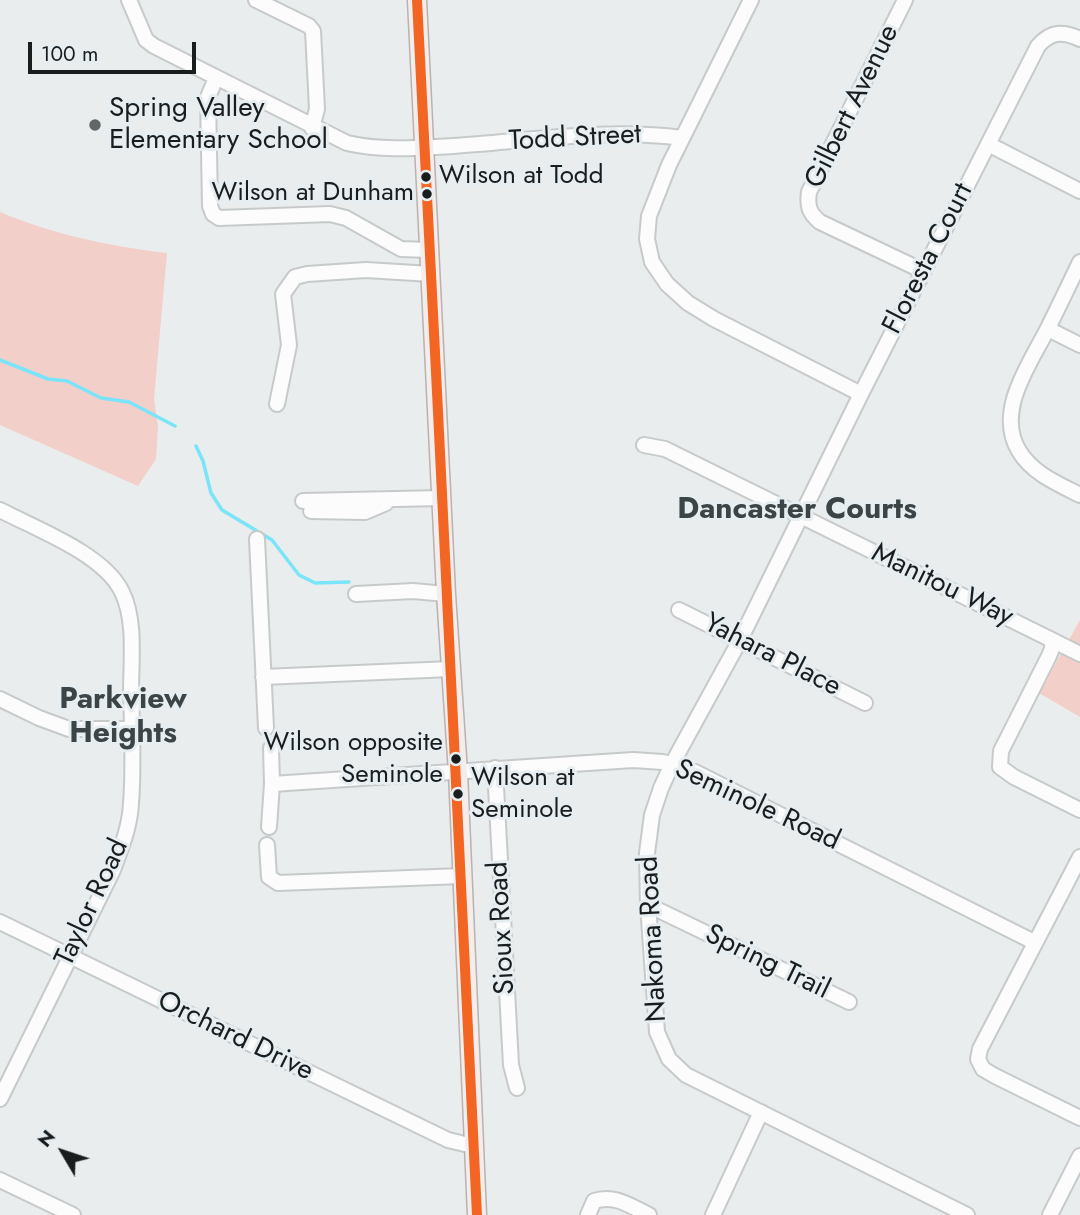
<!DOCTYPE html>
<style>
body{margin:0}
#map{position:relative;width:1080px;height:1215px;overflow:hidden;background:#e9edee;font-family:Jost,sans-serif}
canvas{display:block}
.north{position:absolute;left:28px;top:1117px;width:70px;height:70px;-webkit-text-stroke:5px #e6eef1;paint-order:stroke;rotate:309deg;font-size:19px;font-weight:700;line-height:28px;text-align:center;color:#1a1d1e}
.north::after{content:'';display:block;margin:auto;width:24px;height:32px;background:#1a1d1e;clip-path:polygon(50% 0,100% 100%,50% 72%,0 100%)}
.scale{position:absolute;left:28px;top:42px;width:168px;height:32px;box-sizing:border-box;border:4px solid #1a1d1e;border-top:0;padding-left:9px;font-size:21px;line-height:24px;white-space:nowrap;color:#1a1d1e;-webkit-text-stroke:5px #e6eef1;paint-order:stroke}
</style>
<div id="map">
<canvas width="1080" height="1215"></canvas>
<div class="north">N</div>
<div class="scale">100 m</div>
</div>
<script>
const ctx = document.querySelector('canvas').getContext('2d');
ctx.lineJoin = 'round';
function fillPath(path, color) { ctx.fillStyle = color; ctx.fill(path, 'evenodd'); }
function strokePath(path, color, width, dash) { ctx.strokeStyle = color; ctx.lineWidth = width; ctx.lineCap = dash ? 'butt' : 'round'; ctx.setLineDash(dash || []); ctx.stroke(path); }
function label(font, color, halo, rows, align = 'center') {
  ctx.font = font + ' Jost,sans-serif'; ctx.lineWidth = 6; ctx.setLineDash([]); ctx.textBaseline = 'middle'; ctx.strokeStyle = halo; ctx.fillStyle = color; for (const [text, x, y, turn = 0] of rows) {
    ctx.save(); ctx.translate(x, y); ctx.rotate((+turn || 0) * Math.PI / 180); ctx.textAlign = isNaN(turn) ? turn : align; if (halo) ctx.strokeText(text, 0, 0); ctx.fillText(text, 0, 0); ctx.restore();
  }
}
const green = new Path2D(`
 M0 212C55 235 109 246 167 253L154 399 158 427 156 459 138 486 0 425Z
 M1080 620V717L1039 693Z`);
const stream = new Path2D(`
 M0 360 48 379 67 381 101 398 129 402 175 426
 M196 446 203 461 211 493 222 510 272 540 299 575 315 583 349 582`);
const minor = new Path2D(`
 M129 0 146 40 154 46 347 143C381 151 418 148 453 146 529 141 607 128 682 138
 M256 0 309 26 313 31 317 109 312 128
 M751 0 669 165 649 216 647 239 652 262 667 284 688 303 714 319 861 394
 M905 0 809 192C807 206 809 213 820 222L923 271
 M216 78 208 97 210 206 213 214 219 218 330 214 346 218 401 249 429 250
 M988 144 1080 191
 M1080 262C1069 285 1058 308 1047 330 1029 365 995 412 1019 451 1032 473 1058 484 1080 495
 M1048 329 1080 345
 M277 404 289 345 283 294 295 277 307 274 366 270 431 274
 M644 445 665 449 1050 639 1053 646 1049 656 1001 751 1000 767 1014 777 1080 810
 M303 501 442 498
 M0 510C36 529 104 554 122 592 136 620 131 661 131 692 132 728 134 767 131 803 130 827 121 848 113 870L0 1099
 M311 511 365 512 386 503
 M257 539 266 728
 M356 594 413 591 446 594
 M679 610 865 703
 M1050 639 1080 654
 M263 677 451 669
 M0 699 39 718 69 729H132
 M271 748 272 784
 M495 768 511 1065 517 1088
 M269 827 272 784 633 760 663 762 695 772 1034 942
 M267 845 269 877 278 883 462 876
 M1080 857 980 1049 978 1059 983 1069 995 1076 1080 1118
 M648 905 849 1002
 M0 922 448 1140 473 1146
 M0 1180 73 1215
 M588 1215 594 1201C615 1194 630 1206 649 1215
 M713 1215 761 1112
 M967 1215 686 1075 669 1059 657 1032 648 905 647 853 652 815 661 788 672 764 740 640 861 394 1038 46C1051 31 1063 31 1080 39
 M1050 1215 1080 1156`);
const major = new Path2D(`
 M417 0 446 594 458 772 477 1215`);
const bus1 = new Path2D(`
 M417 0C437 405 460 810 477 1215`);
const markers = [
 [95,125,7,"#626667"],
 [426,177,6,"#1a1d1e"],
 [427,194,6,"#1a1d1e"],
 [456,759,6,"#1a1d1e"],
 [458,794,6,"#1a1d1e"]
];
const busNames = [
 ["Wilson at Todd",439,177],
 ["Wilson at Dunham",414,194,"right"],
 ["Wilson opposite",443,744,"right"],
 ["Seminole",443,776,"right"],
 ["Wilson at",471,779],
 ["Seminole",471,811]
];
const streetNames = [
 ["Gilbert Avenue",853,107,-64],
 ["Todd Street",575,139,-3],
 ["Floresta Court",929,259,-63],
 ["Manitou Way",942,586,26],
 ["Yahara Place",772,656,27],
 ["Seminole Road",757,806,25],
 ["Taylor Road",93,903,-65],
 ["Sioux Road",503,928,-93],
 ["Nakoma Road",654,939,-93],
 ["Spring Trail",767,963,26],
 ["Orchard Drive",235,1037,26]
];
const poiNames = [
 ["Spring Valley",109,109],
 ["Elementary School",109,141]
];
const neighbourhoodNames = [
 ["Dancaster Courts",797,511],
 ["Parkview",123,701],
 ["Heights",123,735]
];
fillPath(green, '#f3cfca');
strokePath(stream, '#7ae4f8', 3.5);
strokePath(minor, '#c7cacb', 18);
strokePath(major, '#bab1b0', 21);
strokePath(minor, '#fcfcfc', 14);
strokePath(major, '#f3edec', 18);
strokePath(bus1, '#f26522', 10);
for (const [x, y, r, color] of markers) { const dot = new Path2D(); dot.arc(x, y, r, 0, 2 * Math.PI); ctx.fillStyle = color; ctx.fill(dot); strokePath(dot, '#e6eef1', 2.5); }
label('26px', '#1a1d1e', '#e6eef1', busNames, 'left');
label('28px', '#1a1d1e', '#e6eef1', streetNames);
label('28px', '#1a1d1e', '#e6eef1', poiNames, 'left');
label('bold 30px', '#3d4446', '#e6eef1', neighbourhoodNames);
</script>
